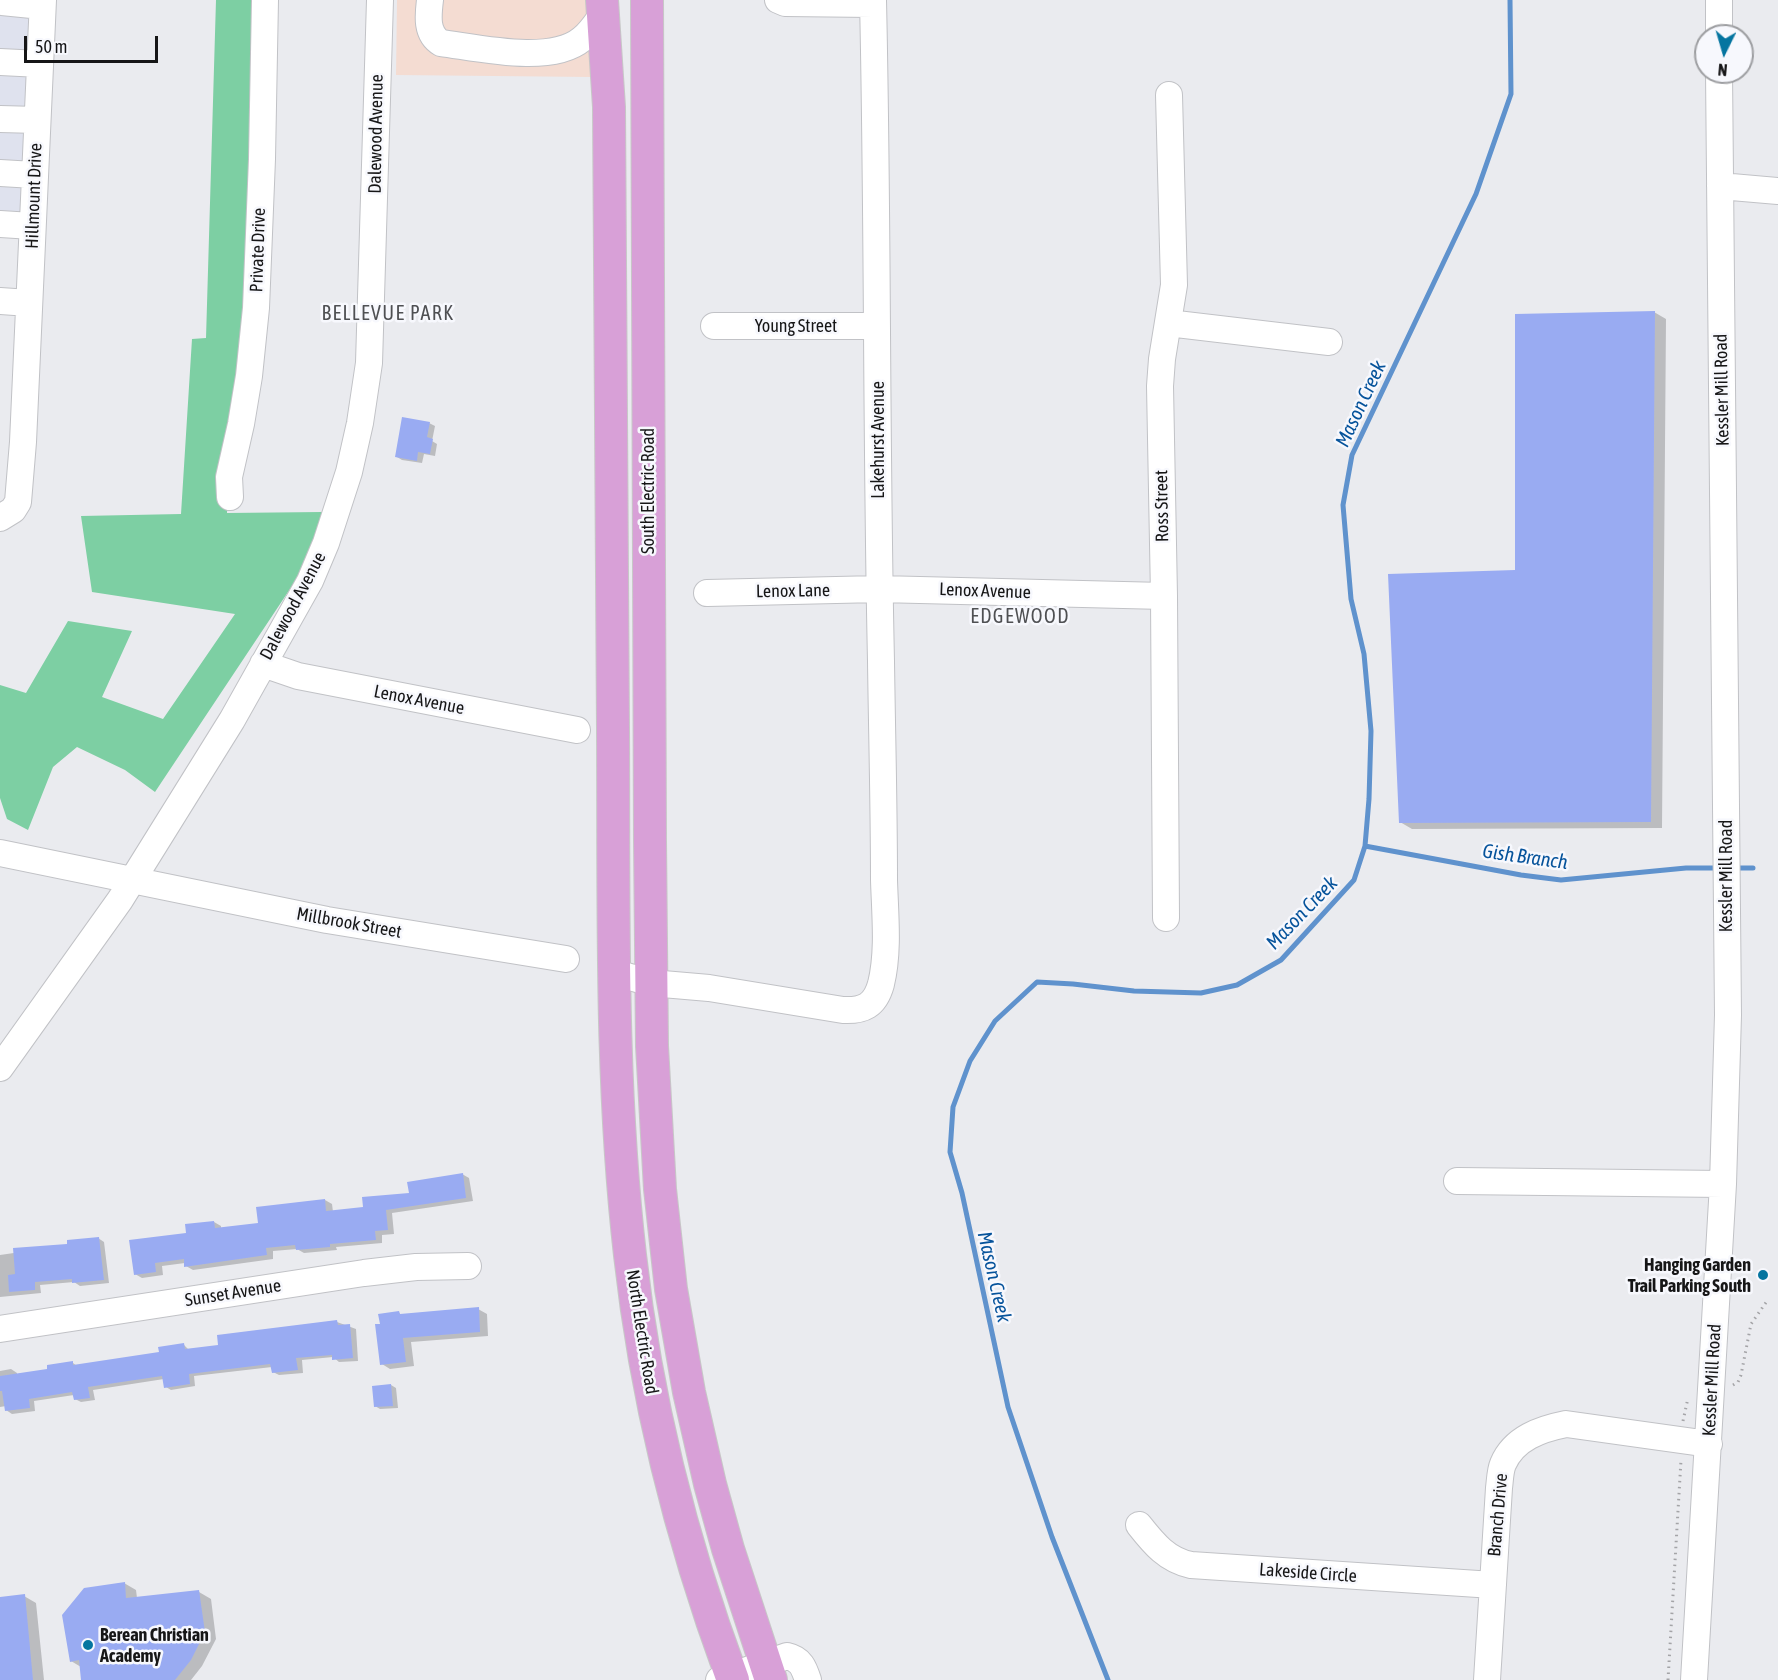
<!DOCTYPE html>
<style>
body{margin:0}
#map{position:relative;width:1778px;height:1680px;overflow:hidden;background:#eaebef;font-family:"Asap Condensed",sans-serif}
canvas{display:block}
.north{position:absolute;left:1694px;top:24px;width:60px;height:60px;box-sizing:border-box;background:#f7f8fd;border:2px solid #9d9ea1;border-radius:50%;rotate:185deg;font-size:16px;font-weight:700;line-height:24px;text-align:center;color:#161617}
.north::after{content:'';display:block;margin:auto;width:21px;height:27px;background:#0575a0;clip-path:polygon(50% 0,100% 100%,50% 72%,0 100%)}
.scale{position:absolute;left:24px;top:36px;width:134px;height:27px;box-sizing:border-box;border:3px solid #161617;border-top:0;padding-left:8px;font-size:18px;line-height:21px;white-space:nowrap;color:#161617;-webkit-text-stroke:4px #f7f8fd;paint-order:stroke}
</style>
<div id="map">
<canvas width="1778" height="1680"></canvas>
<div class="north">N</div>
<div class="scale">50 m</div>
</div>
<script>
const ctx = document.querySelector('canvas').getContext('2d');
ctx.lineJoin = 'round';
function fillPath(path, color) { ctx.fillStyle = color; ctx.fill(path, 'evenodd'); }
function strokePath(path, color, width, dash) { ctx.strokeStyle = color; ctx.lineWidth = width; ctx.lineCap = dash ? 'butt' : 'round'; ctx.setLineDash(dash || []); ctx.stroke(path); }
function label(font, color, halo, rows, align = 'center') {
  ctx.font = font + ' "Asap Condensed",sans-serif'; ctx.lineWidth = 5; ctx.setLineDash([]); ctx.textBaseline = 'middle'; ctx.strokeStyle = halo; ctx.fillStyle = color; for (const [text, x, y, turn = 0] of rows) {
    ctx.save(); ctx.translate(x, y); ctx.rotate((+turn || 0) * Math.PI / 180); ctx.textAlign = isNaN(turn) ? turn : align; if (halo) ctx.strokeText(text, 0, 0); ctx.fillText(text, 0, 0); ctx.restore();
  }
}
const commercial = new Path2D(`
 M397 0H592L591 77 396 75Z`);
const built = new Path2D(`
 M0 0H32L23 233 0 232Z`);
const green = new Path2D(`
 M216 0H257L251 248 229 452 227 513 322 512 306 565 155 792 125 770 77 747 53 767 28 830 7 819 0 798V685L26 693 68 621 132 631 102 697 163 719 235 614 92 592 81 516 181 514 192 339 206 338Z`);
const shadow = new Path2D(`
 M1654 312 1666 319 1662 828 1412 829 1400 822Z
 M429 423 435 426 432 441 437 444 435 456 424 454 422 463 402 460 397 457Z
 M462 1174 469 1178 473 1201 392 1213 394 1234 382 1235V1243L336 1247 337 1250 304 1253 297 1249 273 1251V1259L193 1270 186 1266 185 1263 162 1266 163 1275 142 1278 135 1274 188 1234 214 1222 221 1226V1229L260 1225 325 1200 332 1204 333 1212 364 1209 410 1194Z
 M98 1238 104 1242 109 1283 80 1286 74 1282 40 1285 41 1293 0 1297V1255L69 1245Z
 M478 1309 487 1314 488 1336 411 1342 414 1366 390 1369 382 1364 399 1313 403 1316Z
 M337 1322 356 1329 358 1361 339 1362 333 1357 302 1360 303 1373 279 1375 273 1372 272 1367 194 1376 195 1386 171 1390 166 1387 164 1379 93 1390 95 1400 81 1402 75 1399 74 1395 34 1401 35 1411 12 1414 6 1410V1406L0 1407V1371L11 1369 17 1373V1375L49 1371 73 1363 77 1366 160 1353 184 1345 189 1350 220 1346Z
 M391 1385 396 1388 398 1408 380 1409 375 1406Z
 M124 1583 136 1590 137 1598 199 1592 211 1599 216 1639 202 1666 191 1680H83L81 1667 71 1661Z
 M24 1596 36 1603 44 1680H0V1599Z`);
const stream = new Path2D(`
 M1365 846 1521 875 1561 880 1686 868H1720
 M1732 868H1753
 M1108 1680 1052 1537 1008 1407 962 1193 950 1152 953 1107 970 1061 995 1021 1037 982 1073 984 1134 991 1201 993 1237 985 1281 960 1354 880 1365 846 1369 799 1371 731 1364 654 1351 599 1343 505 1352 455 1476 194 1511 94 1510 0`);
const building = new Path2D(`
 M1655 311 1651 822 1399 823 1388 574 1515 570V314Z
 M402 417 430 422 427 437 433 439 430 454 418 452 417 461 395 457Z
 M463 1173 466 1198 386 1210 388 1230 375 1231 376 1240 330 1244V1247L296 1250 295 1245 266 1248 267 1255 184 1267V1259L155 1263 156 1272 134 1275 129 1240 186 1233 185 1224 214 1221 215 1228 258 1223 256 1207 325 1199 326 1211 363 1207 362 1197 409 1193 407 1182Z
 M99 1237 104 1280 72 1283V1279L35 1282V1290L9 1292 8 1275 15 1274 13 1248 67 1244V1240Z
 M479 1307 480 1332 403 1338 406 1362 380 1365 375 1324H380L378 1314 399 1311 400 1314Z
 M337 1320 338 1325 350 1324 353 1358 332 1360V1355L296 1358 298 1370 272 1373 270 1364 189 1374 190 1384 164 1388 162 1376 88 1387 90 1398 74 1400 72 1392 29 1399 30 1408 5 1411 2 1391H0V1376L47 1369V1365L73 1361V1365L159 1352 158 1347 184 1343 185 1349 218 1345 217 1335Z
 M391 1384 393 1406 374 1407 372 1386Z
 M125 1582 126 1598 199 1590 205 1632 191 1660 175 1680H81L79 1660 70 1662 62 1615 84 1588Z
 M25 1594 33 1680H0V1597Z`);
const path = new Path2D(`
 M1733 1385 1738 1382 1741 1375 1751 1324 1767 1301
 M1683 1421 1688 1398
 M1668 1680 1681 1460`);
const minor = new Path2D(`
 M430 0C428 16 426 34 441 43 479 48 551 65 582 39 590 33 597 22 603 14
 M778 0 785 3 873 4
 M1719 0V36
 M2 2 42 6
 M0 62 40 64
 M0 119 37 120
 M0 173 34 175
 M1720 186 1778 191
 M0 224 32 226
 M0 301 29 303
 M1168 323 1329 342
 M714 326H877
 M230 497 229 477 241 424 249 376 256 308 262 159 265 0
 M0 518 13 510 18 502 23 442 43 0
 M707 593 879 589 1164 596
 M263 664 298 676 577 730
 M0 853 327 920 566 959
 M1166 918 1164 596 1160 386 1162 359 1174 285 1169 95
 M616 973 651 983 709 988 843 1010C863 1011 875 1006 881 984 889 951 885 914 884 880 884 807 882 734 881 661 876 441 878 220 873 0
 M0 1068 120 900 232 720 310 581 326 543 349 472 360 423 369 363 380 0
 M1457 1181 1723 1184
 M0 1329 364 1273 416 1267 468 1266
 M1139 1525C1154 1544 1167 1560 1191 1565L1493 1585
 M719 1680 787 1656C801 1659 804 1668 808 1680
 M1487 1680 1499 1488C1500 1481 1500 1471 1503 1464 1514 1438 1541 1429 1566 1424L1709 1444
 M1694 1680 1723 1184 1728 1015 1719 72`);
const major = new Path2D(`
 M602 0 609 107C611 315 613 522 613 729 614 904 610 1081 630 1255 646 1400 682 1543 733 1680
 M647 0 650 841 652 1046 660 1189 671 1289 689 1392 710 1484 728 1549 771 1680`);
const markers = [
 [1763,1275,6,"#0575a0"],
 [88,1645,6,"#0575a0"]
];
const streetNames = [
 ["Dalewood Avenue",376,134,-89],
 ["Hillmount Drive",34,196,-88],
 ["Private Drive",258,250,-88],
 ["Young Street",796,326],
 ["Kessler Mill Road",1722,390,-91],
 ["Lakehurst Avenue",878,440,-90],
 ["South Electric Road",648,491,-90],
 ["Ross Street",1162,506,-91],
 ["Lenox Lane",793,591,-1],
 ["Lenox Avenue",985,591,2],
 ["Dalewood Avenue",293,606,-62],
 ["Lenox Avenue",419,700,11],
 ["Kessler Mill Road",1726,876,-90],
 ["Millbrook Street",349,923,10],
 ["Sunset Avenue",233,1293,-9],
 ["North Electric Road",642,1332,81],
 ["Kessler Mill Road",1712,1380,-87],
 ["Branch Drive",1498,1515,-85],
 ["Lakeside Circle",1308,1573,4]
];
const poiNames = [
 ["Hanging Garden",1751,1265],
 ["Trail Parking South",1751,1286],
 ["Berean Christian",100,1635,"left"],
 ["Academy",100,1656,"left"]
];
const neighbourhoodNames = [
 ["BELLEVUE PARK",388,314],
 ["EDGEWOOD",1020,617]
];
const waterNames = [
 ["Mason Creek",1361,404,-65],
 ["Gish Branch",1525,857,8],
 ["Mason Creek",1302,913,-46],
 ["Mason Creek",994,1277,77]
];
fillPath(commercial, '#f4dcd2');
fillPath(built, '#dfe2ee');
fillPath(green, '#7dcfa3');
fillPath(shadow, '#0003');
strokePath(stream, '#5f92cd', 5);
fillPath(building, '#99abf2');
strokePath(minor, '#c1c2c6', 28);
strokePath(major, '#c7c7c7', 34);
strokePath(path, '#a4a4a7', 3, [1.5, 4.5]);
strokePath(minor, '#fff', 26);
strokePath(major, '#d8a0d7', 32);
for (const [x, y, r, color] of markers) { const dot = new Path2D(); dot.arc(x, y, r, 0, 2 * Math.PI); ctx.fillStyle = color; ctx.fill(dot); strokePath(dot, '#f7f8fd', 2); }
label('18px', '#161617', '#f7f8fd', streetNames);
label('bold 18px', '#161617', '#f7f8fd', poiNames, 'right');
ctx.letterSpacing = '1.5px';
label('20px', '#4f5053', '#f7f8fd', neighbourhoodNames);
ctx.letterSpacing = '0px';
label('italic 20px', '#06539b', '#f7f8fd', waterNames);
</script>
